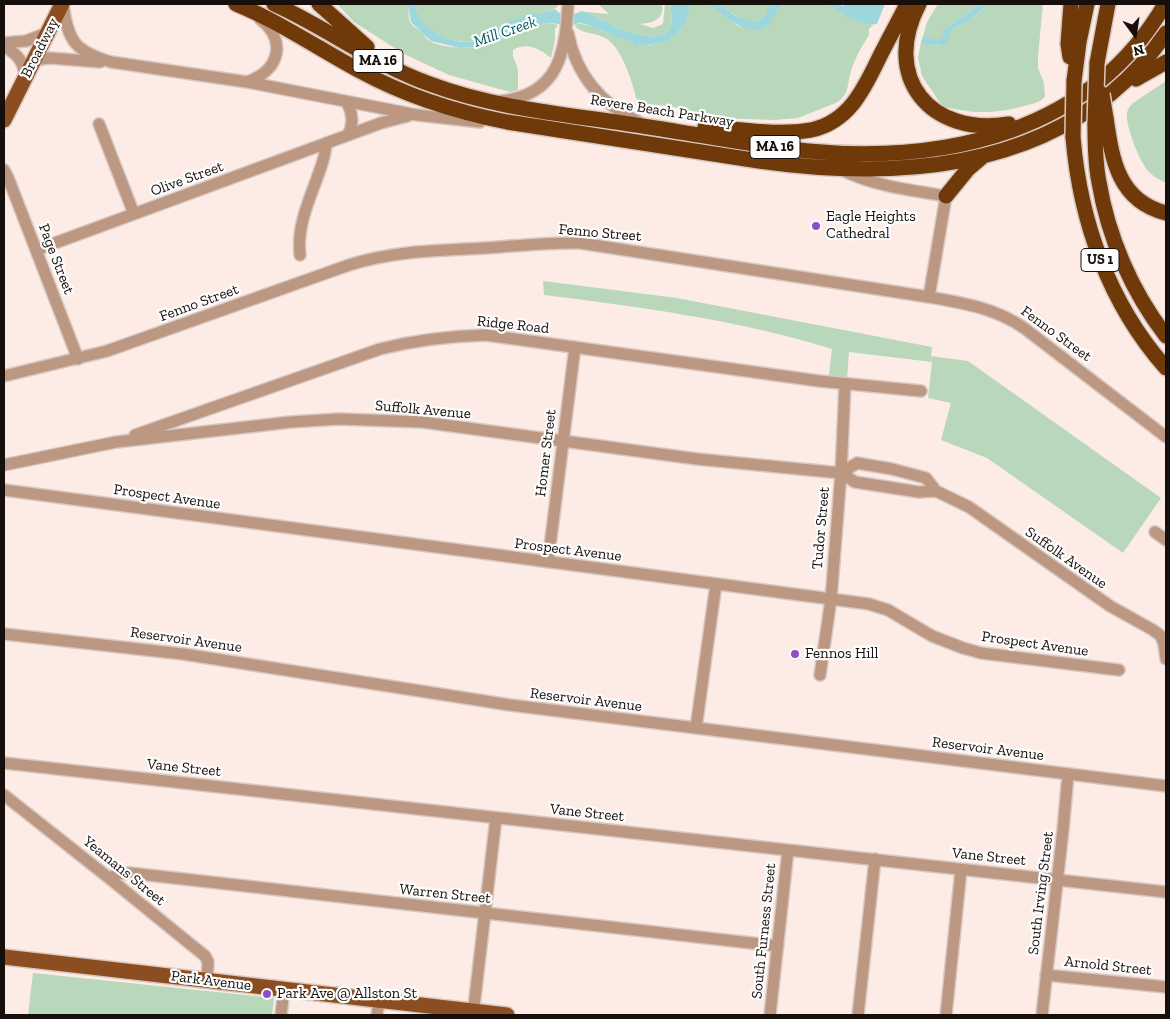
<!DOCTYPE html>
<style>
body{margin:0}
#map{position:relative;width:1170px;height:1019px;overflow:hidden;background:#fcece5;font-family:"Zilla Slab",serif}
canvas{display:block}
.frame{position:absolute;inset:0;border:5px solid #170f0b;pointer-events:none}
.north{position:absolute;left:1110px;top:10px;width:50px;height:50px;-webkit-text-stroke:4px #fdfdfd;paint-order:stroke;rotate:166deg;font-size:14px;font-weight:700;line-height:20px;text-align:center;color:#170f0b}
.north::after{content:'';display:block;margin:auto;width:18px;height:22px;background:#170f0b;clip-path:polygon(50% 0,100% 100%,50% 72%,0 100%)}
</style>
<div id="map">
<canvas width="1170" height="1019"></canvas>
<div class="frame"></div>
<div class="north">N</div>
</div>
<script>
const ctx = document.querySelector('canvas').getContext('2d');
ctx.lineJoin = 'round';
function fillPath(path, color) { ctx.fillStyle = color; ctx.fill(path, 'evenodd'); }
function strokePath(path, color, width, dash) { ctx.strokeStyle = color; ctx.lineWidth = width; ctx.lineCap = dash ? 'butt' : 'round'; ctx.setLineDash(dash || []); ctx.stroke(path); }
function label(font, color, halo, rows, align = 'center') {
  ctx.font = font + ' "Zilla Slab",serif'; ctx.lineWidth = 4.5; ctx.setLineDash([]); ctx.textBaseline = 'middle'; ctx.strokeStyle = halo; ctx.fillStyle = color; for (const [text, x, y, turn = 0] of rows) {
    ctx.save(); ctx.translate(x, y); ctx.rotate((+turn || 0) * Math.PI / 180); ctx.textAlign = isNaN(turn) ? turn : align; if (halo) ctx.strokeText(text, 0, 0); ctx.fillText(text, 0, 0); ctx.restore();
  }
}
const green = new Path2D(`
 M337 4H409L406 6H408C409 11 408 17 410 22 413 27 418 29 422 32 424 34 425 37 427 39 436 48 473 50 484 45L488 46C506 33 537 18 558 25L555 29V40L551 58C541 50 528 41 513 50V56L518 69V90L510 92 449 75 404 54 354 22Z
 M416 4H559V5C550 14 542 12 531 15 526 16 521 18 516 20 509 22 502 25 495 29 490 33 483 40 476 41 454 46 414 30 416 4Z
 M598 4H662C665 19 653 23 640 24L653 28 663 24 665 4H670C671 12 674 23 669 30 657 49 600 20 586 12L609 14Z
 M690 4H710L717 12H720L738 26 756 29 765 26 774 17 781 4H829L854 19 873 25 869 29V35C862 46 855 58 851 71 847 83 850 93 838 102L798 118 775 120 717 118 688 113 675 107 640 103 637 101C632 82 622 45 603 37 593 32 582 34 575 26L576 23 594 26 604 32 632 42 636 46 639 44 649 46 657 42 669 41 672 36H675C685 24 688 20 690 4Z
 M720 4H772C768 8 766 18 760 21 748 27 729 11 720 4Z
 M938 4H980C975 8 969 13 963 17 953 24 944 26 941 40L937 42 923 36 927 22Z
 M989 4H1043L1038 56V68L1044 83 1045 97C1039 103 1032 104 1024 106 994 114 972 114 942 106L922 76 918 58 921 42 938 46 951 30 968 21Z
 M1166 81V183C1160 180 1154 177 1149 172 1140 163 1125 125 1127 113 1128 108 1130 106 1133 103Z
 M543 281 677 298 932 347 931 356 968 361 1161 498 1123 553 987 458 941 440 951 403 928 398 932 362 849 352 847 379 829 375 832 349C738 320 641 307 544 295Z
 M33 973 274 998 272 1015H28Z`);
const water = new Path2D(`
 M409 4H416C415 29 455 47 477 41 485 39 491 32 497 28 506 22 521 16 533 14 541 13 547 13 555 9L559 13 575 14 581 11 586 12C601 20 656 49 669 30 674 23 671 12 670 4H690C688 22 685 23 675 36H672L669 41 660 43 657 42 648 46 639 44 635 47C633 40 623 40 616 37 604 32 594 25 580 23 574 22 579 24 573 25 565 27 557 23 550 23 534 23 494 37 486 49L487 46 485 45 477 47 460 48 431 41 411 22 408 6 404 5Z
 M710 4H720L734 15 745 20 757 22 764 17 770 4 781 5C776 12 773 22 765 27 749 35 731 22 720 12H717Z
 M829 4H838L843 6 847 4H885L877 24C860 27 842 13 829 4Z
 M980 4H989L968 21 951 30C949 34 950 38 948 41 943 49 927 44 921 42L923 36 939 41 945 29 949 26 967 14Z`);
const minor = new Path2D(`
 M63 4C68 42 75 51 111 62L247 82 417 115 480 122
 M568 33C576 74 601 104 639 122
 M4 43 26 41 47 33
 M4 47C17 53 24 62 25 76
 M34 60 50 58 100 62
 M247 82C279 71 288 41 260 19
 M501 101C558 95 566 53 568 4
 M347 103C353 114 354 124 348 135
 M99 124 134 214
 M840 169C873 186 910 190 946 196L929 297
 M4 170 9 180 78 359
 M36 250 381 123 408 116
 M300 255C297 229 307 205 316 181 320 169 326 157 326 143
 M4 376 107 351 349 265C393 251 438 250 485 248 516 246 548 242 580 243L929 297C963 303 995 308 1024 328L1166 437
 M135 435 380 349C416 340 450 336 486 335L819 381 921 391
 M4 465 116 442 291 422 339 419 422 422 697 459 841 473 855 482 919 492 936 491
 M841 473 857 463 892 469 926 478 936 491 969 507 1110 606 1153 630 1161 636 1164 644 1166 659
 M4 490 869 604 888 610 932 636 963 648 981 653 1119 670
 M1155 532 1166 540
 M548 562 575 347
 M4 634 183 654 510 705 1166 786
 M820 675 831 599 841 473 845 384
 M696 728 716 584
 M4 763 1166 892
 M4 795 109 878 205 956 208 962 207 981
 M109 878 118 874 130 873 778 946
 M1046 975 1166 987
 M281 1015 284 990
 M377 1015 379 1001
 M473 1015 496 818
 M770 1015 788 850
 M858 1015 875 859
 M946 1015 961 870
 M1042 1015 1063 830 1068 775`);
const major = new Path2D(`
 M4 120 62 4
 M4 957 507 1015`);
const highway = new Path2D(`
 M236 4C280 22 319 49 360 71 406 96 456 112 507 122L759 161C909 182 1073 168 1166 33
 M274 4C327 28 374 64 430 84 499 110 576 115 649 127 702 135 755 146 808 151 947 164 1091 132 1165 4
 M319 4 367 47
 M919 4C881 77 930 137 1009 124
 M1070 57 1068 44 1071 4
 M1097 63 1108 4
 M1136 79 1166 62
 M1074 81 1079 42 1087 4
 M1106 118C1112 159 1118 201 1166 213
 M1095 124C1095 143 1095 163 1099 182 1108 237 1132 292 1166 336
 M705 127C739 129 777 136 811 130 849 122 864 89 879 58 888 40 898 22 907 4
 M1073 137C1080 221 1109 304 1166 368
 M946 196 968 169 981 158`);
const highwayBridge = new Path2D(`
 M1102 94 1106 118
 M1095 124 1097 63
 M1073 137 1074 81`);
const markers = [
 [816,226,5,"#8e4fc5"],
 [795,654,5,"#8e4fc5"],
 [267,994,5,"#8e4fc5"]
];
const shields = [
 [378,61,50],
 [775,147,50],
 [1100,260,38]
];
const shieldNames = [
 ["MA 16",378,61],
 ["MA 16",775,147],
 ["US 1",1100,260]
];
const streetNames = [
 ["Broadway",40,48,-63],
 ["Revere Beach Parkway",662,111,9],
 ["Olive Street",187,179,-20],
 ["Fenno Street",600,233,5],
 ["Page Street",56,259,69],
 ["Fenno Street",199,303,-20],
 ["Ridge Road",513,325,6],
 ["Fenno Street",1056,334,36],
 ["Suffolk Avenue",423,410,5],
 ["Homer Street",546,453,-83],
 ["Prospect Avenue",167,497,8],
 ["Tudor Street",821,528,-85],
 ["Prospect Avenue",568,550,7],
 ["Suffolk Avenue",1066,558,35],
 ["Reservoir Avenue",186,640,8],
 ["Prospect Avenue",1035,644,8],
 ["Reservoir Avenue",586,700,7],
 ["Reservoir Avenue",988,749,7],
 ["Vane Street",184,768,6],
 ["Vane Street",587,813,6],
 ["Vane Street",989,857,6],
 ["Yeamans Street",124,871,39],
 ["South Irving Street",1041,893,-83],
 ["Warren Street",445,894,6],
 ["South Furness Street",764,931,-84],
 ["Arnold Street",1108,966,6],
 ["Park Avenue",211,981,7]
];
const poiNames = [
 ["Eagle Heights",826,217],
 ["Cathedral",826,234],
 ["Fennos Hill",805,654],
 ["Park Ave @ Allston St",277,994]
];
const waterNames = [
 ["Mill Creek",505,32,-19]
];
fillPath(green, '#b9d8bb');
fillPath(water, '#9dd7de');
strokePath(minor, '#d7c9c2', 14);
strokePath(major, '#d7c9c2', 18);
strokePath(highway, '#d7c9c2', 18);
strokePath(minor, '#bc9882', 11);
strokePath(major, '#8c4e20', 15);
strokePath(highway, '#70390a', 15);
strokePath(highwayBridge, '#d7c9c2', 18, []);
strokePath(highwayBridge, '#70390a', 15);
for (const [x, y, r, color] of markers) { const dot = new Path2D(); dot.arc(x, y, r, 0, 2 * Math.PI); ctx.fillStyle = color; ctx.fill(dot); strokePath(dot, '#fdfdfd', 2); }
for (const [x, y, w] of shields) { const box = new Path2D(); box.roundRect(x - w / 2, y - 11.5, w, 23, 4); ctx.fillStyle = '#fdfdfd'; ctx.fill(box); strokePath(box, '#170f0b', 1); }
label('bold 14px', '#170f0b', null, shieldNames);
label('15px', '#170f0b', '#fdfdfd', streetNames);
label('15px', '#170f0b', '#fdfdfd', poiNames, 'left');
label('italic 16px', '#00575f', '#fdfdfd', waterNames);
</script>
